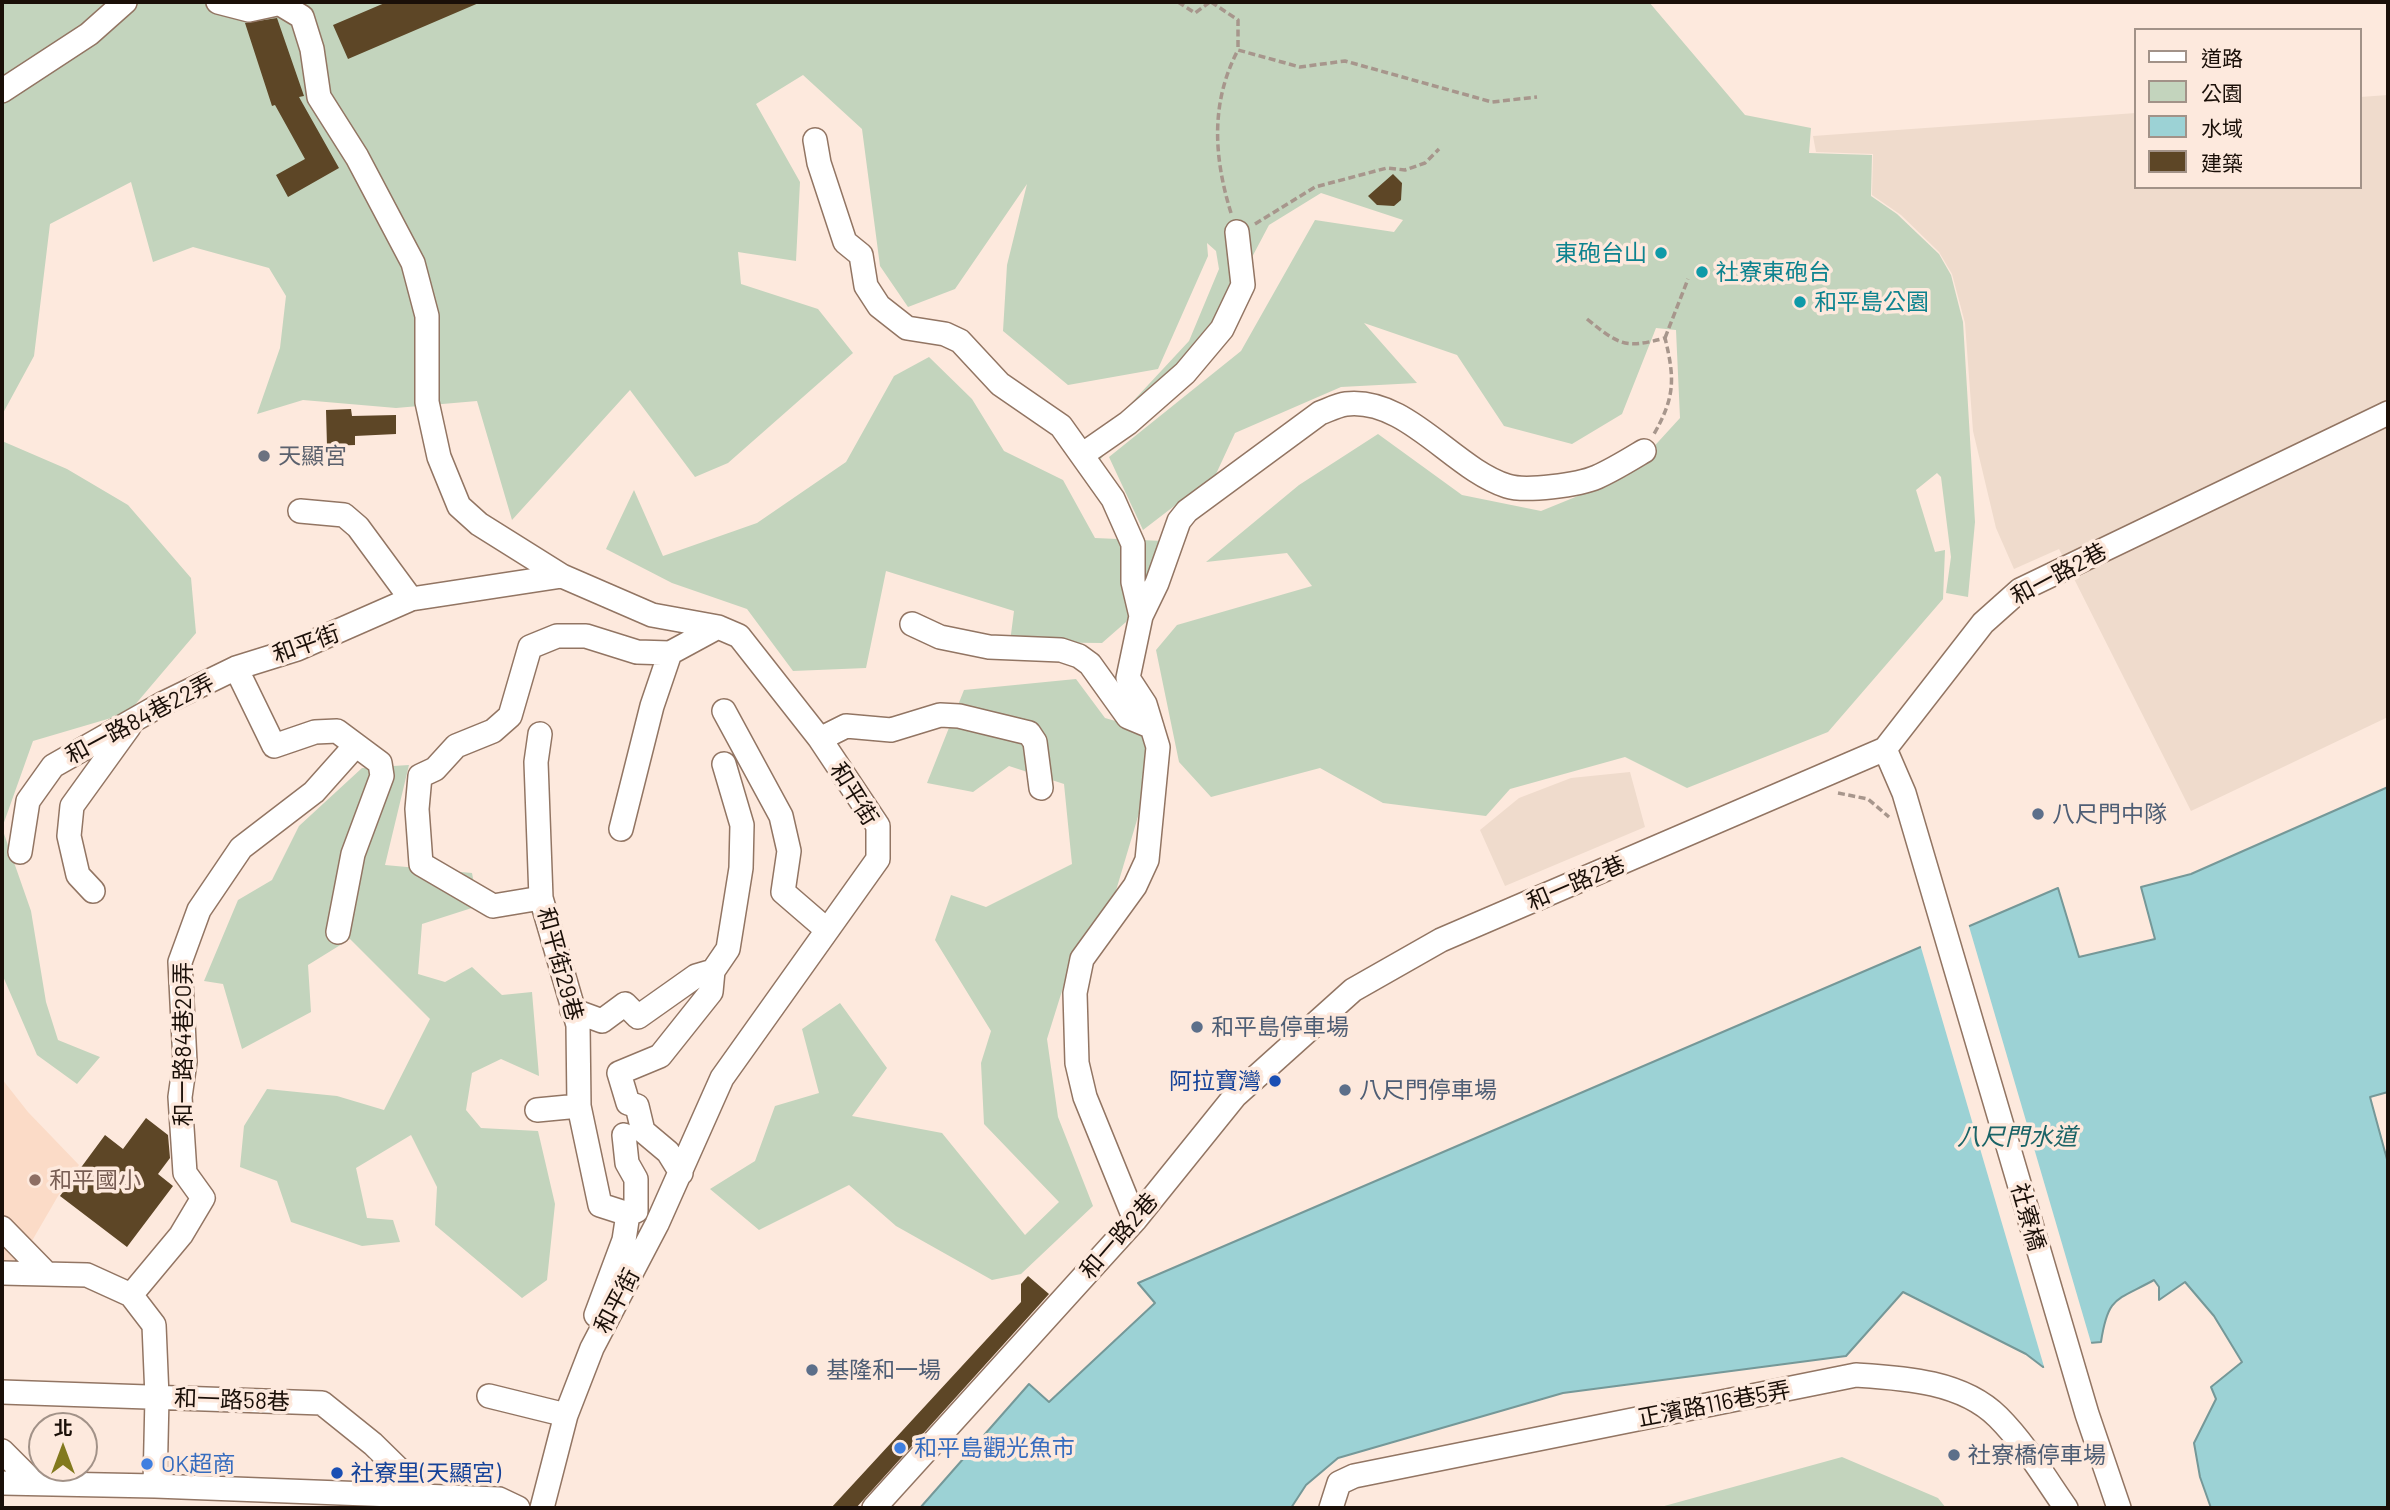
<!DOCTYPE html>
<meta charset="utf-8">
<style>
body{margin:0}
#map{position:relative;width:2390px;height:1510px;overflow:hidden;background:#fde9dd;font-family:Barlow,"Noto Sans TC",sans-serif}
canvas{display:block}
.frame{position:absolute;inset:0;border:4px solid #1a0f08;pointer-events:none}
.legend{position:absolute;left:2134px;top:28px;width:228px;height:161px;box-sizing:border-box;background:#fde9dd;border:2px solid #a29288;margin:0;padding:9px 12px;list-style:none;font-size:21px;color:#1a0f08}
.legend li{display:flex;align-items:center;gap:14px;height:35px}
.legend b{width:35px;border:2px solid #a29288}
.north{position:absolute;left:28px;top:1412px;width:70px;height:70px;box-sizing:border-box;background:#fde9dd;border:2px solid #a29288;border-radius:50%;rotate:0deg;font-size:19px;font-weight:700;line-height:28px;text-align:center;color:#1a0f08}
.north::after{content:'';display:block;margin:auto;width:24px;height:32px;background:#82791e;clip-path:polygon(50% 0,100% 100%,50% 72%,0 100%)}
</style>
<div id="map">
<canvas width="2390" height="1510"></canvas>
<div class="frame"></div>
<ul class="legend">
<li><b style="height:9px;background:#fff"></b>道路</li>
<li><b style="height:19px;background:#c3d4bd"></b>公園</li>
<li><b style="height:19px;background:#9cd2d5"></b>水域</li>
<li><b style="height:19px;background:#5d4626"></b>建築</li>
</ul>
<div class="north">北</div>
</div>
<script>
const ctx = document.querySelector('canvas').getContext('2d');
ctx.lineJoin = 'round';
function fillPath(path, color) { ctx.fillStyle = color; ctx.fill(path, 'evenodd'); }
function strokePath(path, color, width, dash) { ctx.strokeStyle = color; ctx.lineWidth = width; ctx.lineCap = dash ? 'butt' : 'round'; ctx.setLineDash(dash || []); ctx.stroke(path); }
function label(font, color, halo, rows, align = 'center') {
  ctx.font = font + ' Barlow,"Noto Sans TC",sans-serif'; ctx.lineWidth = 7; ctx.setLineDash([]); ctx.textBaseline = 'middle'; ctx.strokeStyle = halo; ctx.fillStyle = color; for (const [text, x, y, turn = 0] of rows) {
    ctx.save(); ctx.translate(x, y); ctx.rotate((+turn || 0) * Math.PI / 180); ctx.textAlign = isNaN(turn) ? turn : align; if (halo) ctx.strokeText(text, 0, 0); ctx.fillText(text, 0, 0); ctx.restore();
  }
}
const industrial = new Path2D(`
 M2388 95V717L2191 811 2059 549 2014 569 1996 528 1973 431 1965 323 1952 274 1939 252 1901 215 1872 195 1873 154 1816 152 1813 136 2136 113V187H2360V97Z
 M1630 772 1645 827 1505 886 1480 830 1519 798 1571 778Z`);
const built = new Path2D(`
 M2 1079 28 1112 79 1165 58 1196 18 1265 2 1266Z`);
const green = new Path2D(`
 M2 2H1649L1745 115 1811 128 1809 153 1872 155 1871 196 1897 214 1939 254 1951 275 1963 322 1975 522 1968 597 1946 593 1951 557 1941 477 1937 473 1916 490 1935 552 1945 550 1943 599 1828 732 1687 788 1625 757 1510 789 1486 816 1383 803 1320 768 1211 797 1179 762 1156 650 1177 625 1312 586 1287 553 1206 562 1299 485 1378 434 1462 495 1541 511 1627 476 1680 418 1676 330 1656 328 1622 414 1572 444 1504 426 1457 355 1364 323 1417 383 1341 387 1235 433 1216 474 1143 530 1109 457 1241 351 1315 220 1394 232 1403 220 1321 193 1269 225 1195 365 1119 435 1097 464 1082 443 1122 413 1189 341 1219 269 1216 251 1207 243 1208 256 1158 369 1068 385 1003 331 1007 265 1027 184 955 289 908 307 880 266 862 129 803 75 756 104 800 182 796 261 738 252 741 284 818 309 853 353 728 463 695 477 630 390 512 520 477 401 396 408 303 400 257 414 280 348 286 296 269 268 193 247 153 262 131 182 50 224 34 356 2 415Z
 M929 357 972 399 1004 451 1063 480 1095 538 1163 541 1126 622 1102 643 1010 642 1014 611 886 571 866 668 793 671 747 609 672 583 606 549 634 490 663 556 757 523 846 462 894 376Z
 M2 441 67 469 128 505 191 578 196 633 128 713 33 741 2 828 31 911 46 1002 58 1040 100 1057 77 1084 37 1055 2 974Z
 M1076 679 1105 718 1126 724 1147 736 1145 793 1112 904 1076 946 1047 1039 1058 1117 1093 1206 1021 1274 992 1280 896 1226 849 1185 759 1230 710 1189 755 1161 775 1106 819 1093 802 1029 840 1003 887 1068 852 1116 942 1133 1025 1235 1059 1202 984 1124 981 1063 991 1031 935 940 951 895 986 907 1072 864 1064 784 1009 766 973 792 927 783 964 690Z
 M409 765 385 865 472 873 478 906 422 924 418 974 445 982 472 967 502 995 532 992 539 1076 501 1059 472 1073 466 1110 481 1128 538 1131 555 1204 547 1280 522 1298 435 1225 437 1187 411 1135 356 1168 367 1218 393 1220 400 1242 362 1246 291 1222 277 1181 240 1167 244 1126 267 1089 337 1096 384 1110 430 1019 350 939 308 965 311 1012 242 1049 223 984 204 981 238 900 272 880 299 826 362 768Z
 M1842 1457 1938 1498 1946 1508H1657Z`);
const water = new Path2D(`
 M2388 787V1092L2370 1097 2388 1163V1508H2211L2200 1477 2194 1443 2216 1399 2211 1387 2242 1362 2214 1316 2185 1282 2159 1300V1287L2154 1280C2116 1301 2108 1296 2101 1342L2078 1344 2065 1358 2043 1367 2026 1354 1903 1292 1846 1356 1563 1393 1338 1458 1306 1485 1291 1508H920L1029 1384 1049 1402 1155 1303 1138 1283 2058 888 2079 957 2155 939 2141 887 2191 874Z`);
const pier = new Path2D(`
 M1968 923 2092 1346 2080 1348 2067 1361 2045 1370 1920 944Z`);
const building = new Path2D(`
 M387 2H481L348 59 333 25Z
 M277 18 304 96 299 97 339 168 288 197 276 175 305 159 275 105 272 106 245 23Z
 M1393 174 1402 183 1401 200 1394 206 1377 205 1368 196Z
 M351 409 352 416 396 415V434L355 436V445L327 446 326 410Z
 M146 1118 168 1135 170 1158 158 1174 173 1186 127 1247 60 1196 105 1135 123 1149Z
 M1028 1276 1049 1294 856 1508H831L1021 1302V1284Z`);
const path = new Path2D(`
 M1178 2 1195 13 1210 2
 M1211 2 1238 20V50
 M1231 213C1214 158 1210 103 1238 50L1300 67 1345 61 1492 102 1537 97
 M1255 224 1315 187 1387 168 1405 170 1425 163 1439 149
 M1587 319C1619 345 1625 349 1665 338 1675 379 1675 397 1654 434
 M1665 338 1688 279
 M1838 793 1868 799 1889 817`);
const minor = new Path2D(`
 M218 2 249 10 286 2
 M277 2 302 17 312 49 319 97 357 157 413 263 427 316V402L439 457 459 506 479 524 562 576
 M2 91 89 34 125 2
 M815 140 819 163 845 242 861 255 866 286 879 306 907 328 945 334 960 341 1000 384 1061 426 1113 499 1133 544V582L1141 616
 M1082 455 1128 423 1185 373 1222 329 1243 285 1237 232
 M300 511 344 515 358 527 411 599
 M912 624 940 637 989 647 1061 650 1079 656 1090 664 1128 717 1152 727
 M236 668 274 746 315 732 337 731 380 763 382 776 353 854 338 932
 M724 711 781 816 789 851 783 892 827 930
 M540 734 536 762 541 898 578 1025 579 1106 600 1205 628 1214
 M820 739 846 726 891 730 940 715 959 716 1029 733 1035 742 1041 788
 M1885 749 1904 793 2087 1414 2119 1508
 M621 829 652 706 670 653 718 627
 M20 852 28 801 53 766 162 704 236 668 297 649 411 599 562 576 652 615 718 627 739 636 820 739 878 826V859L722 1078 657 1224 592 1348 566 1415 542 1508
 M93 891 78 875 69 836 72 806 129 727
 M541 898 493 906 421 864 417 809 420 776 435 769 456 746 493 731 510 716 530 647 557 636H586L637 652 670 653
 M572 1010 602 1021 625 1004 638 1017 696 976 713 971
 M537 1110 579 1106
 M681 1173 668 1152 643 1131 637 1106 628 1103 619 1073 660 1056 711 992 713 971 728 949 741 868 742 825 724 764
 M1135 1220 1085 1097 1077 1063 1075 993 1082 959 1135 886 1147 860 1158 747 1145 704 1128 678 1141 616 1157 583 1179 521 1187 511 1320 413C1328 410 1338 405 1346 404 1407 397 1453 469 1507 486 1525 492 1579 485 1597 477 1613 470 1629 460 1644 451
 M2 1228 46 1273
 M2 1273 87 1275 131 1295 154 1325 157 1397 155 1486
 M131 1295 181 1235 203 1198 185 1173 180 1097 185 1062 180 962 199 910 241 848 314 792 355 746
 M596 1315 624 1240 628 1214 636 1211V1179L627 1163 624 1135
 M2 1392 322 1403 373 1444 426 1496
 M489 1396 566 1415
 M2 1451 34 1483
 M2 1483 155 1486 499 1499 518 1508
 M874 1508 1135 1220 1235 1096 1353 990 1441 940 1885 749 1983 623 2020 590 2388 413
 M1331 1508 1339 1483 1354 1476 1856 1375C1903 1378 1962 1381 1998 1417 2025 1444 2045 1478 2066 1508`);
const markers = [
 [1661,253,7,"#0f9aa8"],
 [1702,272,7,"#0f9aa8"],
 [1800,302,7,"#0f9aa8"],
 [264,456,7,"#6b7280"],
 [2038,814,7,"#5c6f8a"],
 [1197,1027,7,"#5c6f8a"],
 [1275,1081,7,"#1a4fb4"],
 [1345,1090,7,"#5c6f8a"],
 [35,1180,7,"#8d6e63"],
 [812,1370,7,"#5c6f8a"],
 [900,1448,7,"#3f7fe0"],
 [1954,1455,7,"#5c6f8a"],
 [147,1464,7,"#3f7fe0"],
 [337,1473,7,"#1a4fb4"]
];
const cultureNames = [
 ["東砲台山",1647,253,"right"],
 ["社寮東砲台",1716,272],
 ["和平島公園",1814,302]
];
const worshipNames = [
 ["天顯宮",278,456]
];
const streetNames = [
 ["和一路2巷",2059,574,-28],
 ["和平街",306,644,-20],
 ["和一路84巷22弄",140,719,-28],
 ["和平街",854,794,58],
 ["和一路2巷",1576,883,-23],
 ["和平街29巷",560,964,75],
 ["和一路84巷20弄",183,1044,-90],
 ["社寮橋",2028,1217,74],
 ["和一路2巷",1119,1236,-49],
 ["和平街",617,1301,-62],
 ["和一路58巷",232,1400,2],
 ["正濱路116巷5弄",1714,1404,-11]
];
const serviceNames = [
 ["八尺門中隊",2052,814],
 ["和平島停車場",1211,1027],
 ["八尺門停車場",1359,1090],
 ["基隆和一場",826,1370],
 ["社寮橋停車場",1968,1455]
];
const transitNames = [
 ["阿拉寶灣",1261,1081],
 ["社寮里(天顯宮)",351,1473,"left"]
];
const educationNames = [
 ["和平國小",49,1180]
];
const shopNames = [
 ["和平島觀光魚市",914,1448],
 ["OK超商",161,1464]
];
const waterNames = [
 ["八尺門水道",2017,1137]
];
fillPath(industrial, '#efdbcc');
fillPath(built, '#fbdbc7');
fillPath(green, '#c3d4bd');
fillPath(water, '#9cd2d5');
strokePath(water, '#759898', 2);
fillPath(pier, '#fde9dd');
fillPath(building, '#5d4626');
strokePath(minor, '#927563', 26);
strokePath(path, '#a7968c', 3.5, [7, 3.5]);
strokePath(minor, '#fff', 23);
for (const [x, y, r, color] of markers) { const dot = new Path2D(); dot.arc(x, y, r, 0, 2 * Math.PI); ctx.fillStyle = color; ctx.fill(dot); strokePath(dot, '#fde9dd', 2.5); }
label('23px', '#0d838f', '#fde9dd', cultureNames, 'left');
label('23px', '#5b616d', '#fde9dd', worshipNames, 'left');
label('23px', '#1a0f08', '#fde9dd', streetNames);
label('23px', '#4e5e75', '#fde9dd', serviceNames, 'left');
label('23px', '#164399', '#fde9dd', transitNames, 'right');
label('23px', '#785e54', '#fde9dd', educationNames, 'left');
label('23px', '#366cbe', '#fde9dd', shopNames, 'left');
label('italic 24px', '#1a6366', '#fde9dd', waterNames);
</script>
